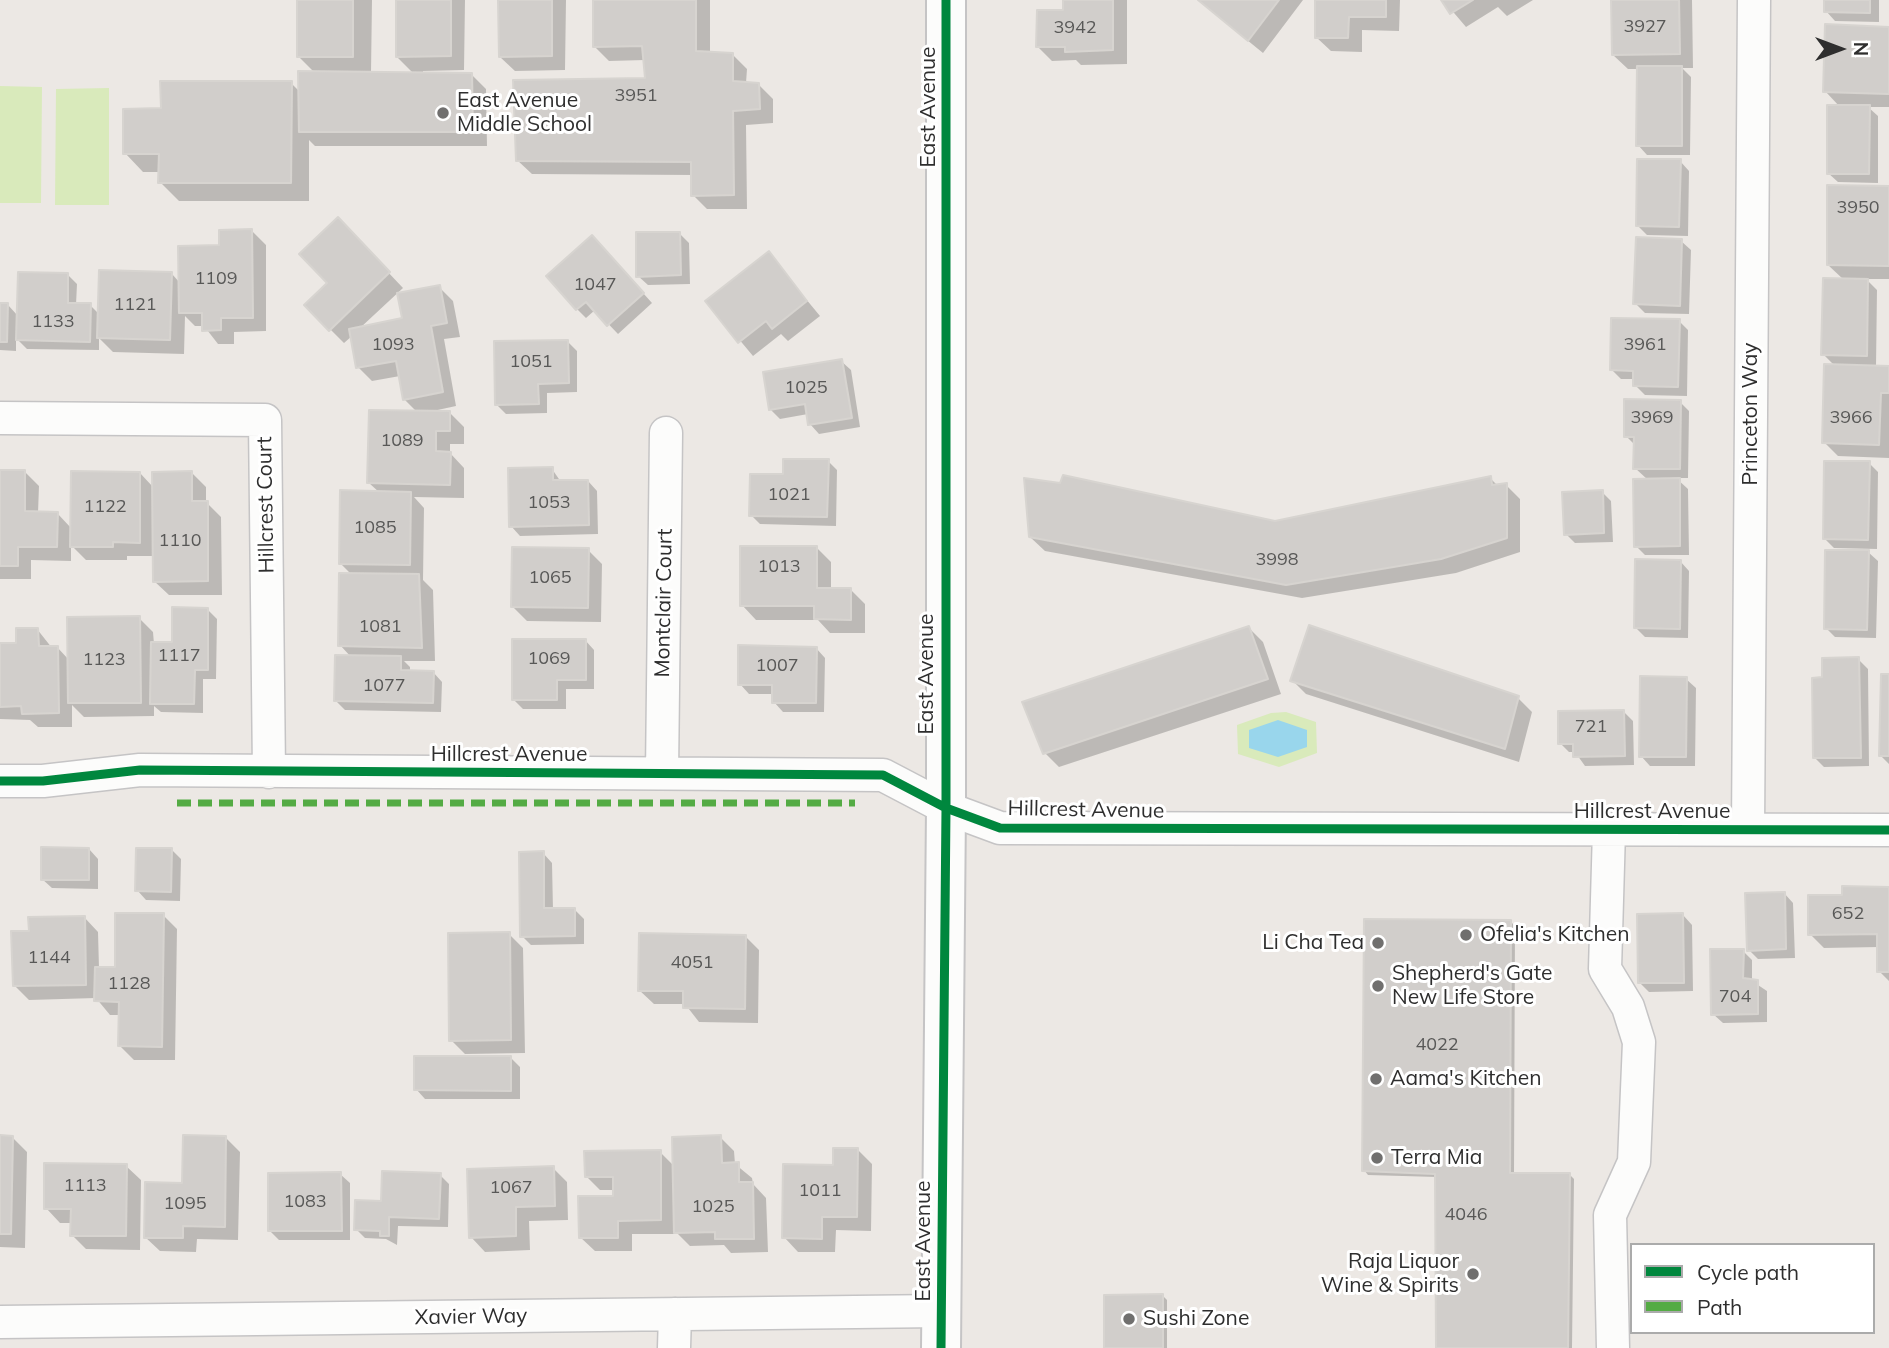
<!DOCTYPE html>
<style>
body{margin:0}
#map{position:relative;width:1889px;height:1348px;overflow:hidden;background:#ece8e4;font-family:Mulish,sans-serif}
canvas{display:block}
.legend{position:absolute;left:1630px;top:1243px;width:245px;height:91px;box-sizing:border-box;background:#fff;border:2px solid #ababab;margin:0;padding:9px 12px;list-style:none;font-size:21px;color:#2e2e2e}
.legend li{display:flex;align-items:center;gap:14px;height:35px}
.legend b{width:35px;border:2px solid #ababab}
.north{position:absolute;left:1805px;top:14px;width:70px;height:70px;-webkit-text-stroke:5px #fff;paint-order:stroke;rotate:90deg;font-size:19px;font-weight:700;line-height:28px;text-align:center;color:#2e2e2e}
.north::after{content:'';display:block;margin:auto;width:24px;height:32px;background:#2e2e2e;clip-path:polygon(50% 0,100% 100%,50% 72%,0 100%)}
</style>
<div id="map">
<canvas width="1889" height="1348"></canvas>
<ul class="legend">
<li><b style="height:9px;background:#00873e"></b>Cycle path</li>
<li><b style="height:9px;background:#54ab44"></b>Path</li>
</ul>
<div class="north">N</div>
</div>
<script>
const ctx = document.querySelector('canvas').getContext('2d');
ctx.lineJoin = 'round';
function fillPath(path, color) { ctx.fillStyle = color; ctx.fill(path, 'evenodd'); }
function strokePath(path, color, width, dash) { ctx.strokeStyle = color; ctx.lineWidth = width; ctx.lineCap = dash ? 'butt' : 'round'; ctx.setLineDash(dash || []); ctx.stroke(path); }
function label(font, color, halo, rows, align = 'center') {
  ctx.font = font + ' Mulish,sans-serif'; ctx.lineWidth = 6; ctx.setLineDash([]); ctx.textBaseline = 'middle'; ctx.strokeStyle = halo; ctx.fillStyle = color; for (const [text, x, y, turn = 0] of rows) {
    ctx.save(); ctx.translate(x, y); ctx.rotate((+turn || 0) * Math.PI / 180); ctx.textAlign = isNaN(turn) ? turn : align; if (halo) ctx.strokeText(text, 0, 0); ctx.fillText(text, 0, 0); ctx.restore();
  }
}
const pitch = new Path2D(`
 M0 86 42 87 41 203H0Z
 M109 88V205H55L56 89Z
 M1286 712 1316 722 1317 753 1279 767 1238 754 1237 725 1271 713Z`);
const water = new Path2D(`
 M1278 720 1307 730V747L1278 757 1249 748V730Z`);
const shadow = new Path2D(`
 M299 0H372L371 73 414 74 397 57 398 0H465L464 70 423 71V74H471L486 89 487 146H315L309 140V201H179L160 182V172H143L125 153 163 110 291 83 300 92 315 73 299 57Z
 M500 0H566L565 70 515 71 500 57Z
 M595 0H710V53L732 54 747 69 746 83 758 84 773 99V123L746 125 747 209H707L693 195V175L532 174 517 160 647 79 645 60 609 61 595 47Z
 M1069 0H1127V64L1081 65 1076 60 1052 61 1038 47 1065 12Z
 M1198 0H1303L1263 53Z
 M1317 0H1400L1399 31 1362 30V52L1331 51 1316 37Z
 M1443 0H1533L1507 16 1498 7 1466 27Z
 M1613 0H1692L1693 68H1682L1691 77 1690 155H1647L1638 145 1639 69H1628L1613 55Z
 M1826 0H1879V22L1835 21 1826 11Z
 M1889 28V107H1868L1878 116V183L1838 182 1828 173 1840 107 1825 91Z
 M1680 161 1689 171 1688 236 1647 235 1637 225Z
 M1889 188V279H1866L1877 290 1876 367 1889 368V458L1838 456 1824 442 1835 366 1823 354 1844 280 1828 265Z
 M252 231 266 245V331L234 332V344H218L204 326H195L185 316 184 354 113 352 99 338V350L27 349 16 338V351L0 350V305H8L18 316 68 275 77 284 76 305H90L99 314 172 274 180 283 221 247Z
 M679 233 689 243 690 284 648 285 638 276Z
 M352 234 403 288 360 328 404 320 439 287 453 301 460 337 444 339 456 406 433 411 450 413 464 427V444H450V453L464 468V498L414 497 424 508 423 580 433 590 435 661H404L410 667V672H433L442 682 441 712 345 710 336 701 351 657 340 645 352 575 341 564 380 493 369 483 417 412 404 399 400 376 372 381 358 367 352 336 344 343 330 329 329 283Z
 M1681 241 1691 250 1689 314 1645 313 1635 303Z
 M602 247 652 303 618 334 595 310 586 318 577 309Z
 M768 253 820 316 788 341 781 334 753 356 707 301Z
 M1679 321 1688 330 1687 396 1645 395 1635 385V379H1621L1612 370Z
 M567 341 577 351V392L547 393V413L506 414 497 405Z
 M841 361 851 370 860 427 819 434 810 424 808 414 780 419 771 410Z
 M1680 402 1689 411 1688 478H1676L1688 489 1689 555H1645L1636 546 1648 480 1635 468 1636 446 1626 436Z
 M828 461 837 470 836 526 760 524 751 515 785 476Z
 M1869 463 1878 472 1877 549 1834 548 1825 539Z
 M552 469 561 482 588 481 597 491 598 534 520 536 511 526Z
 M0 471 25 472 39 486 38 513H57L72 529 140 473 153 487 192 473 206 487V502L221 517 222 595H169L154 581V556H127V560H86L71 545V561L31 560V579H0Z
 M1490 478 1498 486 1506 485 1520 499V552L1456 573 1302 598 1045 551 1030 537 1275 523Z
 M1602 492 1611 501 1613 542 1575 543 1566 534Z
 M817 548 831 562V590H851L865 604V633H830L818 620H756L742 605Z
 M588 550 602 564 601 622 527 621 513 607Z
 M1868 552 1878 561 1876 638 1835 637 1826 628Z
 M1680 561 1689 571 1688 638 1645 637 1636 628Z
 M208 610 217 619 216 679H203V713L161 712 154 706V716L84 717 72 705V727H38L30 720 0 719V645L17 644 37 629 52 648 57 647 69 660 139 618 153 632 154 644H173Z
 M1249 628 1263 642 1281 694 1059 767 1045 753Z
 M585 640 594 650V689H566V709H523L514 700Z
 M816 648 825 658 824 712H783L774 702V694H749L740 684Z
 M1858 659 1868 669 1869 766 1824 767 1815 758 1824 679Z
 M1889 676V764L1880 755Z
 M1686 679 1696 688 1695 766H1650L1641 756Z
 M1292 680 1518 698 1532 712 1519 762 1306 694Z
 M1624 712 1633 721 1634 765 1585 766 1575 752H1569L1560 743Z
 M89 849 98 859V889L52 888 42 879Z
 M172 850 181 859 180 901 146 900 137 890Z
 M543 853 552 863 553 910 574 909 584 919V944L531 945 522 936Z
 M1889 889V981L1879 971V947L1824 948 1810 934 1844 897Z
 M1784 893 1793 903 1795 958 1758 959 1749 950Z
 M163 915 177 929 175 1060H134L120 1046V1015H110L96 998 29 1000 15 986 31 932 84 917 98 932 99 968 117 969Z
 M1683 915 1692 925 1693 991 1649 992 1640 983Z
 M1511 922 1515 926 1514 1175H1570L1574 1179 1572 1348H1437V1177L1368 1175 1364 1170Z
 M509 934 523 948 525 1053 465 1054 451 1040Z
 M745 936 759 950 758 1023 699 1022 685 1004H654L639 990Z
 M1743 951 1752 960V981L1767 991V1022L1723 1023 1713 1014Z
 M511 1058 520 1067V1099H425L416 1089Z
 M0 1137H12L27 1152 25 1248 0 1247Z
 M720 1137 734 1151 735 1164 752 1178 753 1184 766 1198 768 1252 731 1253 724 1245 690 1246 675 1231V1234H632V1251H595L580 1237 614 1197V1190H600L586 1176 660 1152 674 1166Z
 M226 1138 240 1152 238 1240 197 1239 196 1252 160 1251 145 1237 184 1185Z
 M858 1150 872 1164 871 1231 836 1230 835 1252H798L784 1237 835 1167Z
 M126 1166 141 1180 140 1250 86 1249 72 1235V1223H60L46 1208Z
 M553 1168 567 1182 568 1220 529 1221 530 1250 485 1252 471 1237Z
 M340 1174 350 1183V1240H279L270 1231Z
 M440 1175 449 1184 448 1227 398 1226 397 1245 386 1239 365 1238 356 1229 383 1202Z
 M1163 1296 1167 1300V1348H1106Z`);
const building = new Path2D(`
 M297 0H353V57H297Z
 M396 0H451V56L396 57Z
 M498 0H552V56L499 57Z
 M593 0H696V51L733 53V81L759 83 760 109 733 111 734 195 691 196V162L516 161 513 80 645 78 642 46 593 47Z
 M1063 0H1113V50L1065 52V47H1036L1037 10H1063Z
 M1198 0H1279L1248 41Z
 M1315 0H1386V17H1349L1348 38H1315Z
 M1441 0H1473L1450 14Z
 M1611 0H1679L1680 54 1612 55Z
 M1824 0H1870V13L1824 12Z
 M1825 24 1889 27V94L1823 92Z
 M1637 66H1682V146H1636Z
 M298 71 472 73 473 132H299Z
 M160 81H292L291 183H158L159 154H123V109L161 108Z
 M1827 105H1870L1869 174H1827Z
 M1637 159H1681L1679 227 1636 226Z
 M1827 185 1889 186V266L1827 265Z
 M338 217 390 272 329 331 304 305 327 283 299 254Z
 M252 229 253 318H221V330L202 331V313H179L178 246 219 245V230Z
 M636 232H680L681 275 636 277Z
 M592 235 644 293 607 326 586 302 576 310 546 276Z
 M1636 237 1682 239 1680 306 1633 304Z
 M769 251 807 301 772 329 766 321 738 343 705 301Z
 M99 270 172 272 170 340 97 338Z
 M18 272 68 273V303H91L90 342 16 340Z
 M1823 278 1868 279 1867 356 1821 355Z
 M440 285 447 323 431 326 443 392 403 400 396 361 356 368 349 329 402 318 397 293Z
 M0 303H8L7 342H0Z
 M1611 318 1680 319 1678 387 1633 386V371L1610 370Z
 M568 340 569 383 538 384 539 404 495 405 494 341Z
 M842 359 852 418 808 425 805 404 769 410 763 372Z
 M1824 364 1889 366V393H1881L1879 445 1822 443Z
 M1624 399 1681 400 1680 469H1633L1634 437H1624Z
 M369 410 450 411V431H436V451L451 452 450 485 367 483Z
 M783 459H829L827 517 749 516 750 474H783Z
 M1824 461H1870L1868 540 1823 539Z
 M553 467V480H588L589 525 509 527 508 468Z
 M0 470H25V511L58 512 57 547H18V566H0Z
 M71 471 140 472V543L113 542V547H70Z
 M192 471V501H208V581L153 582 152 472Z
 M1063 475 1275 521 1491 476 1492 485 1507 483V538L1441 559 1286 585 1029 537 1024 478 1060 483Z
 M1680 478V546L1634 547 1633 479Z
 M340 490 411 492 410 565 339 564Z
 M1603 490 1604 533 1564 535 1562 492Z
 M740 546H817V588H851V620L814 619V606H740Z
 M512 547 589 548 588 608 511 607Z
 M1825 550H1869L1867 630 1824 629Z
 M1635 559 1681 560 1680 629 1634 628Z
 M339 573 419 574 422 648 338 646Z
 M172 607 208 608V670H195L194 704H150L151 642H172Z
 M140 616 141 703H68L67 617Z
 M1309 625 1519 696 1505 749 1290 681Z
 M1249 626 1268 679 1043 754 1022 702Z
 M16 628H38L39 646H58L59 713 22 714 21 706 0 707V643H16Z
 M512 639H586V680H557V700H512Z
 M738 645 817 647 816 703H772V685H738Z
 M335 655 401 656V670L434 671 433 703 334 701Z
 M1859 657 1861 758H1813L1812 678 1822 677V658Z
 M1881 674H1889V756H1879Z
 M1640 676 1687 677 1686 757H1639Z
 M1624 710 1625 756 1573 757V744H1558V711Z
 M41 847 89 848V880H41Z
 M136 848H172L171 892 135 891Z
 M544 851V908H575V936L520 937 519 852Z
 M1842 886 1889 887V972H1877V934L1808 935V895H1842Z
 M1785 892 1786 949 1747 951 1745 893Z
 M115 913H164L162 1047 118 1046 119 1002 94 1001 95 967H115Z
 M1683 913 1684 983H1638L1637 914Z
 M85 916 86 985 13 986 11 931H29L28 917Z
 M1364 919 1511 920 1510 1173H1570L1568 1348H1436L1435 1174 1362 1171Z
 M510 932 511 1040 449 1041 448 933Z
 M639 933 746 935 745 1009 683 1008V991H638Z
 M1710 949H1744L1743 978 1758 980V1014L1711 1015Z
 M414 1056H511V1091L414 1090Z
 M0 1135 13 1136 11 1234H0Z
 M183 1135 226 1136 225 1227 183 1226V1238H144L145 1182 182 1183Z
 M721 1135 722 1163 739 1162V1182H753L754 1239H715V1232L674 1233 672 1137Z
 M833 1148H858L857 1217H822V1239L782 1238 783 1164 833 1165Z
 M661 1150V1220L618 1221V1238H579L578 1196H613V1177H585L584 1151Z
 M44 1163 127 1164 126 1236H70L71 1209H44Z
 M554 1166 555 1206 516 1207V1236L469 1238 467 1169Z
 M382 1171 441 1173 439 1219 389 1217V1236H380V1231L354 1230 355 1200 381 1201Z
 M341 1172 342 1231H268V1173Z
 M1163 1294V1348H1104V1295Z`);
const street = new Path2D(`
 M0 418 265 420 269 772
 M662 773 666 433
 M0 781H43L140 770 883 775 946 808 1000 828 1889 830
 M1748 829 1754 0
 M1609 830 1605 969 1628 1007 1639 1042 1634 1162 1610 1215 1613 1348
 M0 1322 941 1311
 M674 1348 675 1314`);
const secondary = new Path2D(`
 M941 1348 946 808V0`);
const quiet = new Path2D(`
 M177 803H855`);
const cycleway = new Path2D(`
 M0 781H43L140 770 883 775 946 808 1000 828 1889 830
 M941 1348 946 808V0`);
const markers = [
 [443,113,7,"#706f6e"],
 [1466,935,7,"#706f6e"],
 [1378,943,7,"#706f6e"],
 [1378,986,7,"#706f6e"],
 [1376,1079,7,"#706f6e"],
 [1377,1158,7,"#706f6e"],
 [1473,1274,7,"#706f6e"],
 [1129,1319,7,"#706f6e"]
];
const numberNames = [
 ["3927",1645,27],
 ["3942",1075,28],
 ["3951",636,96],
 ["3950",1858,208],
 ["1109",216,279],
 ["1047",595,285],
 ["1121",135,305],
 ["1133",53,322],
 ["1093",393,345],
 ["3961",1645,345],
 ["1051",531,362],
 ["1025",806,388],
 ["3969",1652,418],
 ["3966",1851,418],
 ["1089",402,441],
 ["1021",789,495],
 ["1053",549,503],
 ["1122",105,507],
 ["1085",375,528],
 ["1110",180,541],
 ["3998",1277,560],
 ["1013",779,567],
 ["1065",550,578],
 ["1081",380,627],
 ["1117",179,656],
 ["1069",549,659],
 ["1123",104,660],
 ["1007",777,666],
 ["1077",384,686],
 ["721",1591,727],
 ["652",1848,914],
 ["1144",49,958],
 ["4051",692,963],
 ["1128",129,984],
 ["704",1735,997],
 ["4022",1437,1045],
 ["1113",85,1186],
 ["1067",511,1188],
 ["1011",820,1191],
 ["1083",305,1202],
 ["1095",185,1204],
 ["1025",713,1207],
 ["4046",1466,1215]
];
const poiNames = [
 ["East Avenue",457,101],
 ["Middle School",457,125],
 ["Ofelia's Kitchen",1480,935],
 ["Li Cha Tea",1364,943,"right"],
 ["Shepherd's Gate",1392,974],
 ["New Life Store",1392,998],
 ["Aama's Kitchen",1390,1079],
 ["Terra Mia",1391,1158],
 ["Raja Liquor",1459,1262,"right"],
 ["Wine & Spirits",1459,1286,"right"],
 ["Sushi Zone",1143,1319]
];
const streetNames = [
 ["East Avenue",929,107,-90],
 ["Princeton Way",1751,414,-90],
 ["Hillcrest Court",266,505,-91],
 ["Montclair Court",664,603,-89],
 ["East Avenue",927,674,-90],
 ["Hillcrest Avenue",509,755],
 ["Hillcrest Avenue",1086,810,1],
 ["Hillcrest Avenue",1652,812],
 ["East Avenue",924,1241,-90],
 ["Xavier Way",471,1317,-1]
];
fillPath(pitch, '#d9eabb');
fillPath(water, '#99d6ec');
fillPath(shadow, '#0003');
fillPath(building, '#d1cecb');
strokePath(building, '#d7d4d0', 2);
strokePath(street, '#c5c4c5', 35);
strokePath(secondary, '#c5c4c5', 42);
strokePath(street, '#fcfcfb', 32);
strokePath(secondary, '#fcfcfb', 38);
strokePath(quiet, '#54ab44', 7, [14, 7]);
strokePath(cycleway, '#00873e', 9);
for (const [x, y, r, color] of markers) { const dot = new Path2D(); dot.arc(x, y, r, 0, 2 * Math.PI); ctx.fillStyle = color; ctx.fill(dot); strokePath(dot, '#fff', 2.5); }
label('18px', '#585857', null, numberNames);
label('21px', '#2e2e2e', '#fff', poiNames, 'left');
label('21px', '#2e2e2e', '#fff', streetNames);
</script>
